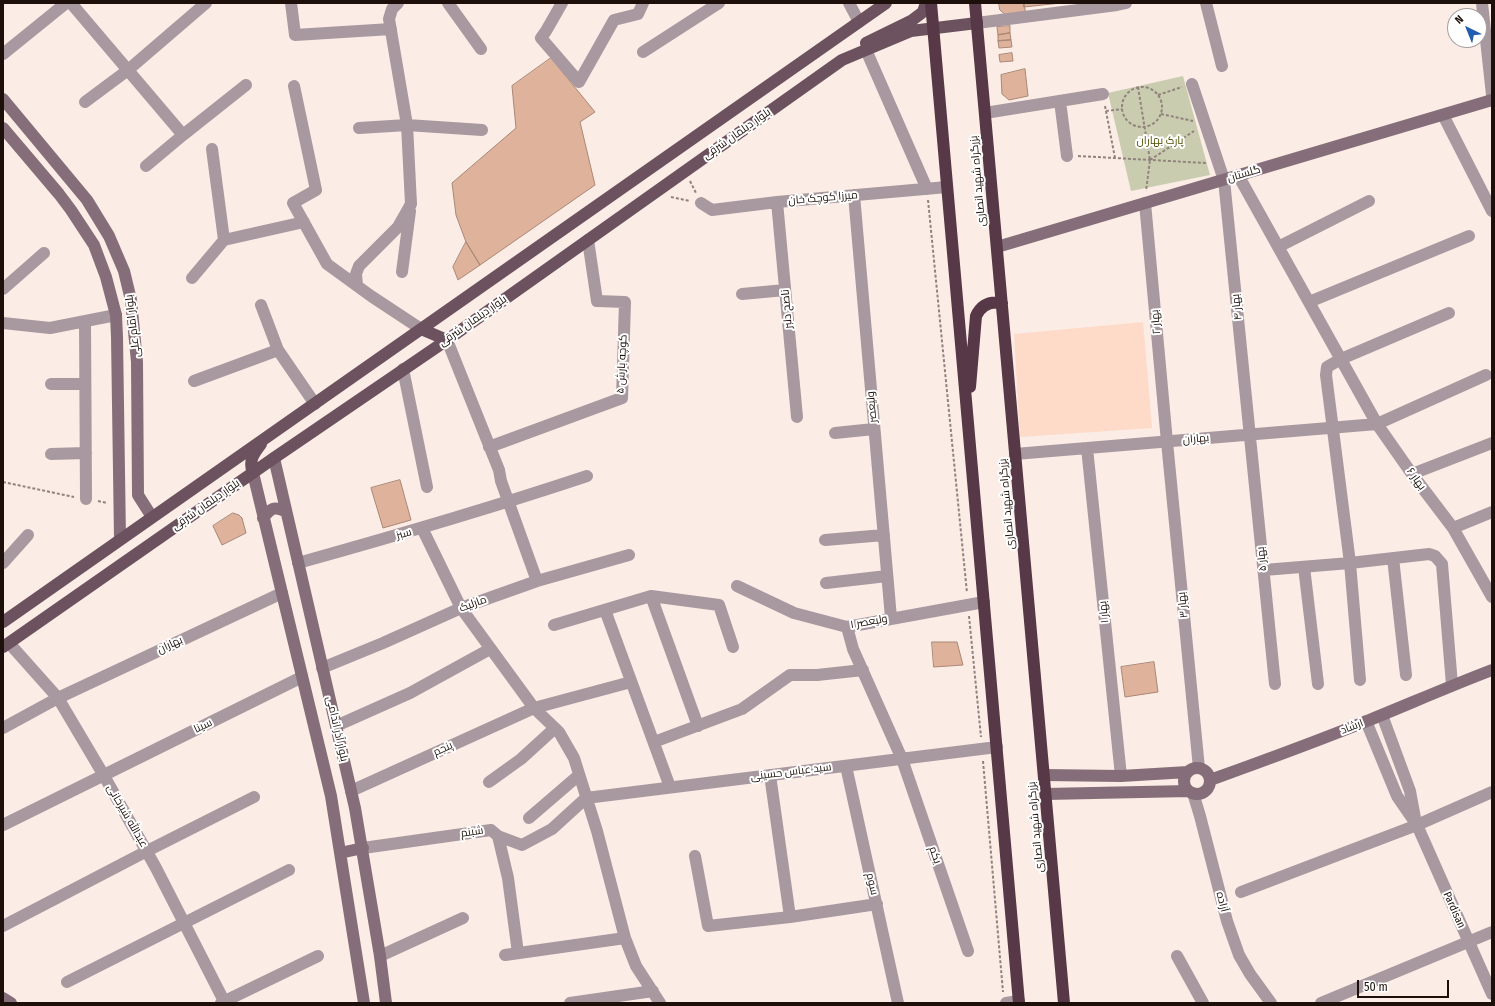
<!DOCTYPE html>
<meta charset="utf-8">
<style>
body{margin:0}
#map{position:relative;width:1495px;height:1006px;overflow:hidden;background:#fbece5;font-family:"Fira Sans Condensed",sans-serif}
canvas{display:block}
.frame{position:absolute;inset:0;border:4px solid #1d100a;pointer-events:none}
.north{position:absolute;left:1447px;top:8px;width:40px;height:40px;box-sizing:border-box;background:#fff;border:1px solid #a59f9d;border-radius:50%;rotate:317deg;font-size:11px;font-weight:700;line-height:16px;text-align:center;color:#1d100a}
.north::after{content:'';display:block;margin:auto;width:14px;height:18px;background:#215eaf;clip-path:polygon(50% 0,100% 100%,50% 72%,0 100%)}
.scale{position:absolute;left:1357px;top:980px;width:92px;height:18px;box-sizing:border-box;border:2px solid #1d100a;border-top:0;padding-left:5px;font-size:12px;line-height:14px;white-space:nowrap;color:#1d100a;-webkit-text-stroke:3px #fff;paint-order:stroke}
</style>
<div id="map">
<canvas width="1495" height="1006"></canvas>
<div class="frame"></div>
<div class="north">N</div>
<div class="scale">50 m</div>
</div>
<script>
const ctx = document.querySelector('canvas').getContext('2d');
ctx.lineJoin = 'round';
function fillPath(path, color) { ctx.fillStyle = color; ctx.fill(path, 'evenodd'); }
function strokePath(path, color, width, dash) { ctx.strokeStyle = color; ctx.lineWidth = width; ctx.lineCap = dash ? 'butt' : 'round'; ctx.setLineDash(dash || []); ctx.stroke(path); }
function label(font, color, halo, rows, align = 'center') {
  ctx.font = font + ' "Fira Sans Condensed",Cairo,sans-serif'; ctx.lineWidth = 4; ctx.setLineDash([]); ctx.textBaseline = 'middle'; ctx.strokeStyle = halo; ctx.fillStyle = color; for (const [text, x, y, turn = 0] of rows) {
    ctx.save(); ctx.translate(x, y); ctx.rotate((+turn || 0) * Math.PI / 180); ctx.textAlign = isNaN(turn) ? turn : align; if (halo) ctx.strokeText(text, 0, 0); ctx.fillText(text, 0, 0); ctx.restore();
  }
}
const built = new Path2D(`
 M1143 322 1152 428 1020 437 1014 334Z`);
const green = new Path2D(`
 M1183 76 1210 175 1131 191 1108 93Z`);
const building = new Path2D(`
 M999 3H1024L1026 15 1008 17 1000 10Z
 M1024 3H1061L1024 7Z
 M1010 26V33L998 35 997 27Z
 M1010 33 1011 40 998 41V35Z
 M1011 40 1012 47 999 48 998 41Z
 M1012 53 1013 61 1000 62 999 55Z
 M551 58 595 112 580 122 595 185 480 265 466 242 456 215 452 183 516 128 512 86Z
 M1025 69 1028 96 1009 100 1002 94 1001 75Z
 M466 242 480 265 458 280 453 267Z
 M400 480 411 520 383 528 371 488Z
 M233 513 239 515 242 518 246 533 222 545 213 526Z
 M932 642H957L963 665 934 667Z
 M1154 662 1158 692 1125 697 1121 667Z`);
const path = new Path2D(`
 M1122 107a20 20 0 1 1 40 0a20 20 0 1 1-40 0Z
 M1138 87 1150 160 1146 191
 M1158 95 1182 87
 M1105 106 1115 158
 M1106 111 1122 109
 M1161 114 1193 121
 M1078 156 1206 163
 M1150 160 1194 131
 M690 181 696 193
 M671 197 690 201
 M928 200 967 593
 M3 482 74 497
 M98 501 107 503
 M969 616 981 737
 M983 761 1003 992`);
const street = new Path2D(`
 M71 3 183 135
 M291 3 295 35 391 29
 M448 3 481 49
 M562 3 546 31 541 38 579 82 614 20 638 14 643 3
 M849 3 859 22
 M1206 3 1222 66
 M1482 3 1492 95
 M977 23 1117 5 1126 3
 M866 50 927 189
 M643 52 719 3
 M3 54 66 3
 M1192 84 1224 180 1275 684
 M294 86 316 190 293 203 327 264 371 296 421 329
 M1060 101 1067 156
 M85 102 128 70 206 3
 M985 113 1103 94
 M1443 115 1492 211
 M359 128 407 125 482 130
 M146 166 183 135 246 85
 M1238 175 1377 424 1412 474 1453 528 1492 597
 M854 195 891 618
 M777 202 797 417
 M701 203 712 210 777 202 947 187
 M1145 203 1167 442 1199 768
 M224 240 304 222
 M1278 247 1369 201
 M402 272 410 211
 M192 278 224 240 212 149
 M357 286 356 274 359 266 398 227 411 204 407 125 389 19 392 9 398 3
 M3 289 44 253
 M742 294 785 290
 M1309 302 1469 236
 M261 305 278 350 315 404
 M85 321 86 499
 M3 323 50 328 116 315
 M447 340 499 470 501 481 537 581
 M403 369 427 487
 M194 381 278 350
 M51 384H85
 M835 433 874 429
 M489 447 622 398 625 302 597 301 588 240
 M1087 448 1121 776
 M51 454 86 453
 M1015 454 1377 424 1486 375
 M1412 474 1492 443
 M422 528 461 608 534 708 559 732 574 758 597 831 625 938 636 966 660 1003
 M1453 528 1492 512
 M825 540 884 535
 M1393 558 1406 675
 M3 563 28 535
 M298 563C395 536 491 508 587 476
 M1304 567 1318 684
 M1264 570 1350 563 1429 554 1435 556 1442 564 1452 685
 M826 583 887 576
 M737 586 794 613 847 627 984 602
 M651 596 698 726
 M605 610 670 787
 M554 625 651 596 719 605 733 647
 M847 627 853 649 902 759 968 951
 M9 643 58 698 103 774 156 868 225 1003
 M322 668 383 643 461 608 537 581 629 555
 M1360 680 1350 563 1326 375 1327 367 1341 359 1449 313
 M1382 715 1410 791 1415 818
 M1366 721 1397 796 1417 825 1492 994
 M336 726 410 693 490 649
 M3 728 58 698 282 593
 M654 742 742 709 790 675H817L863 670
 M846 766 898 1003
 M770 775 790 917
 M489 782 521 759 555 728
 M351 791 534 708 631 682
 M1193 793 1200 816 1227 921 1239 955 1250 974 1271 1003
 M529 818 579 775
 M3 825 302 677
 M498 836 508 878 518 953
 M363 848 491 830 498 836 522 845 552 829 586 798 997 747
 M695 856 708 926 790 917 877 904
 M1241 892 1417 825 1492 792
 M3 926 147 851 254 797
 M505 955 625 938
 M380 956 463 918
 M1177 956 1203 1003
 M67 982 289 870
 M221 1003 318 956
 M570 1003 653 991
 M1006 1003 1019 1001
 M1321 1003 1492 932`);
const secondary = new Path2D(`
 M3 99 87 200 109 236 124 271 131 300 137 362 138 495 152 517
 M3 128 59 194 71 210 94 245 106 277 116 315 117 337 120 539
 M997 247 1492 100
 M274 458 355 808 380 956 386 1003
 M253 473 331 796 364 1003
 M263 518C271 508 274 506 285 511
 M1184 781a13 13 0 1 1 26 0a13 13 0 1 1-26 0Z
 M1044 775 1121 776 1188 772
 M1210 780C1263 761 1315 742 1367 721 1409 704 1450 686 1492 670
 M1046 794 1189 791
 M340 853 363 848
 M3 998 11 1003`);
const primary = new Path2D(`
 M866 43 911 21 923 12 926 3
 M421 329 447 340
 M253 473C248 461 254 453 261 444
 M3 622 886 3
 M3 647 274 458 447 340 842 60 911 31 977 23`);
const highway = new Path2D(`
 M931 3 1019 1003
 M975 3 1064 1003
 M970 387 976 316C981 305 990 301 1002 303`);
const streetNames = [
 ["بلوار دیلمان شرقی",737,134,-35],
 ["گلستان",1244,174,-16],
 ["بزرگراه شهید انصاری",978,181,-95],
 ["میرزا کوچک خان",823,198,-5],
 ["بهار ۴",1237,307,-96],
 ["ناصح دلبر",787,309,-95],
 ["بلوار دیلمان شرقی",473,321,-35],
 ["بهار ۲",1156,322,-95],
 ["بلوار امام علی",133,326,-97],
 ["کوچه بارش ۵",622,364,-87],
 ["ولیعصر",872,407,-95],
 ["بهاران",1196,439,-5],
 ["بهار ۶",1416,479,54],
 ["بزرگراه شهید انصاری",1007,504,-95],
 ["بلوار دیلمان شرقی",206,505,-35],
 ["سبز",404,534,-16],
 ["بهار ۵",1262,559,-96],
 ["مارلیک",473,604,-20],
 ["بهار ۳",1183,605,-96],
 ["بهار ۱",1104,612,-96],
 ["ولیعصر ۱",869,622,-10],
 ["بهاران",170,645,-25],
 ["سینا",203,726,-26],
 ["ارشاد",1352,727,-21],
 ["بلوار آذر اندامی",337,729,77],
 ["پنجم",443,749,-25],
 ["سید عباس حسینی",791,772,-7],
 ["عبدالله شیرخانی",127,816,60],
 ["بزرگراه شهید انصاری",1036,827,-95],
 ["شبنم",472,832,-8],
 ["یکم",935,855,71],
 ["سوم",872,884,77],
 ["آزاده",1222,902,76],
 ["Pardisan",1454,910,66]
];
const parkNames = [
 ["پارک بهاران",1160,141]
];
fillPath(built, '#fedac9');
fillPath(green, '#caccb0');
fillPath(building, '#dfb29b');
strokePath(building, '#a98776', 1);
strokePath(path, '#91837c', 2, [3, 2]);
strokePath(street, '#a898a0', 12);
strokePath(secondary, '#856e79', 12);
strokePath(primary, '#6c515e', 12);
strokePath(highway, '#563847', 12);
label('11px', '#1d100a', '#fff', streetNames);
label('11px', '#505204', '#fff', parkNames);
</script>
